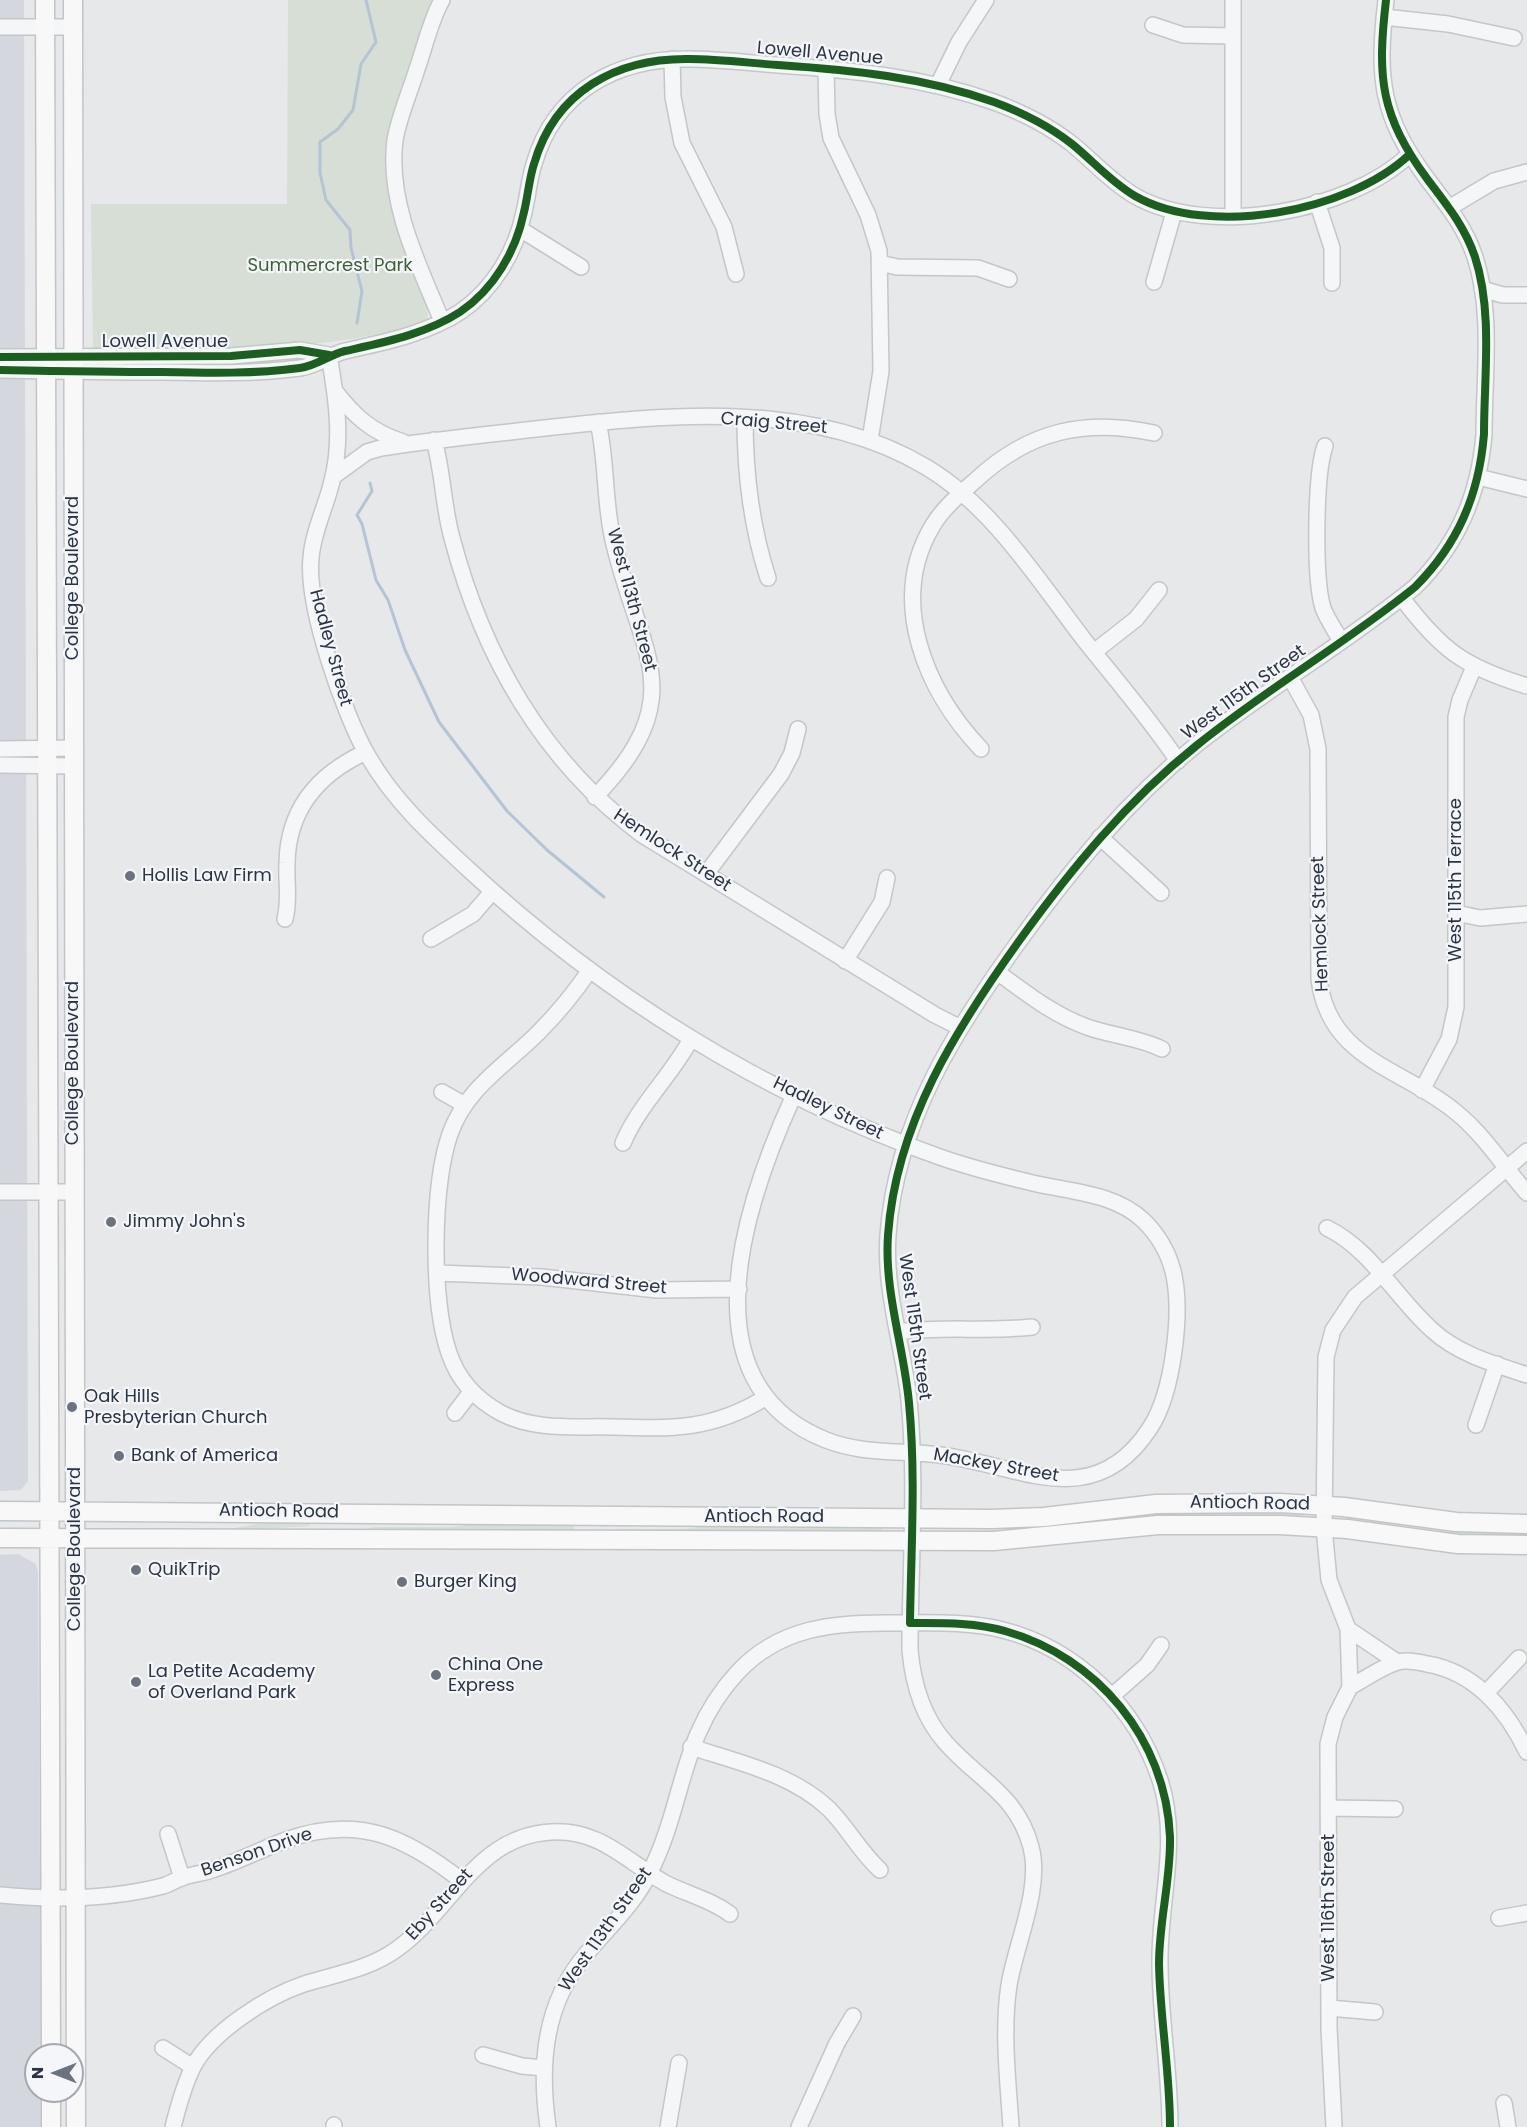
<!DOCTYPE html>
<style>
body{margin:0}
#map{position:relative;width:1527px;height:2127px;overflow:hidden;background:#e6e8ea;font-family:Poppins,sans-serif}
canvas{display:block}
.north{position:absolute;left:24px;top:2043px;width:60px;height:60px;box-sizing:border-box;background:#f4f6f9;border:2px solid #a4a8b1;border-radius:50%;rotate:270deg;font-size:16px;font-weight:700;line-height:24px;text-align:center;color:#2b3445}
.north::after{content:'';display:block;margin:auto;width:21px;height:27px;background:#6c737f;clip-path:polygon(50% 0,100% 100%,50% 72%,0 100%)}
</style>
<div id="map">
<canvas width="1527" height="2127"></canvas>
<div class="north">N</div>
</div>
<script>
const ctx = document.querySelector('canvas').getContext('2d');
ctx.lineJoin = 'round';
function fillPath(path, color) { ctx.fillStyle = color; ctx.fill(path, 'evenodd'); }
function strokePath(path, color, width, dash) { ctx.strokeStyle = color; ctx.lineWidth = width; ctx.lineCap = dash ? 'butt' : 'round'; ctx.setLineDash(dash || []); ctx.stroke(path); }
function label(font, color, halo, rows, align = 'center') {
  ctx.font = font + ' Poppins,sans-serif'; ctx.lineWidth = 4.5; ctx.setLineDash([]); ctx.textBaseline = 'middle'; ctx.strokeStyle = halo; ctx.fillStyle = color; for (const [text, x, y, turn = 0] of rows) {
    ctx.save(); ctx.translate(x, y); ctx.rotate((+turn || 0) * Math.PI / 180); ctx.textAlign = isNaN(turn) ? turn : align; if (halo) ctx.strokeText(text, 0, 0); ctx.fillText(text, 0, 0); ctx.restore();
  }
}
const built = new Path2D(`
 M0 0H24L28 1481 21 1490 0 1491Z
 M18 1554 36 1564 38 1573 41 2055H36V2091H41V2127H0V1555Z`);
const green = new Path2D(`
 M288 0H434L392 123 408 257 427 307 428 320C420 329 401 330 389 332 290 353 193 350 93 351L91 204H287Z
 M1272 1511 1303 1513V1516H1205L1034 1534 936 1532 1039 1529 1123 1514Z
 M1353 1521 1444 1532 1527 1531V1541L1454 1539Z
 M267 1522H305L310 1523 309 1526 230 1531V1529Z
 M483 1523 565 1524 574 1526V1531L567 1533 369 1531V1528L375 1527H451Z
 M719 1524 883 1527V1530L619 1533 621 1529H685Z`);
const stream = new Path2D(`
 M357 323 362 291 351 248 350 230 326 200 320 173V142L338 129 353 110 361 64 376 42 366 0
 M370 483 372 491 357 515 362 524 376 580 388 600 405 650 439 722 507 811 547 850 604 897`);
const minor = new Path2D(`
 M1233 0V217
 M1384 17 1448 24 1514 38
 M1153 25 1183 35 1233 36
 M0 27H73
 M672 59 673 97 682 143 724 227 736 274
 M826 68 827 114 831 138 868 215 879 251 881 371 870 440
 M938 85 959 42 986 0
 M1317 202 1332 248V283
 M1449 208 1494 181 1527 172
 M520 229 581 267
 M880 263 897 267 978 268 1009 279
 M1154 282 1174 212
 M1482 289 1503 295H1527
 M442 321C419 266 387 202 395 140 399 116 410 92 417 69 425 47 430 21 442 0
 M329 355C336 396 343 439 332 481 326 507 313 531 311 558 306 606 344 715 368 756 394 801 430 834 467 868 601 993 764 1095 937 1156 970 1168 1003 1176 1037 1184 1074 1192 1116 1194 1144 1221 1158 1235 1168 1252 1173 1271 1183 1312 1173 1393 1150 1428 1093 1516 1017 1464 940 1455 901 1450 864 1455 826 1440 681 1383 747 1198 794 1095
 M0 357 231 356 300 350 329 355
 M0 370C54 371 108 372 162 372 208 373 255 374 300 368 316 366 329 355 345 351 385 342 426 334 460 312 494 289 516 251 524 212 528 196 529 179 534 164 555 91 617 58 689 59 719 59 749 63 778 65 852 70 923 77 994 102 1021 112 1049 126 1072 144 1093 161 1111 182 1135 196 1209 238 1348 212 1409 155
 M335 391C355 417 372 432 403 442
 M745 419C745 473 751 526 768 578
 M434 440C443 472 443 506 452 538 483 656 543 761 641 834L935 1015 959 1027
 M1325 446C1315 474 1314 579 1323 608 1327 619 1335 630 1341 641
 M334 476 367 452 381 448C432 440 484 435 536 429 664 415 811 398 926 467 993 507 1038 580 1085 641 1116 680 1150 719 1178 761
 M1478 477 1527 489
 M1402 598C1441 650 1464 667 1527 686
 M1094 652 1136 619 1159 590
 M1290 677 1311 715 1318 749 1319 979C1329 1061 1404 1068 1457 1113 1484 1135 1504 1167 1527 1193
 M0 749 74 748
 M981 749C926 691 887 601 933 525 944 507 961 493 977 479 1029 431 1085 418 1154 433
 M0 765 74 766
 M595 797C694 694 639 655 613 540 604 502 607 461 598 422
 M1100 837 1161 893
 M706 874 781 774 792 753 798 729
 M1456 913 1480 918 1527 914
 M285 919C290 900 286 883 287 863 288 809 318 774 366 752
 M431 939 473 914 492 892
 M845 961 882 902 887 878
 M590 970C575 992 558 1013 538 1033 506 1065 466 1088 450 1134 432 1185 431 1301 449 1353 458 1380 477 1400 501 1413 535 1431 576 1426 612 1427 673 1429 712 1430 765 1398
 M997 972C1025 992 1053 1015 1087 1027 1112 1036 1138 1037 1162 1049
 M1422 1090 1449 1039 1456 1007V717L1460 700 1474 667
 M442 1092 465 1105
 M623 1143C639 1105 671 1076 691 1039
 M0 1192H73
 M1327 1228C1372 1250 1395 1297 1432 1330 1458 1354 1494 1364 1527 1375
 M438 1273 542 1277 657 1290 739 1289
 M898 1332C943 1326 987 1332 1032 1327
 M455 1413 471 1392
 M1476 1425 1497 1364
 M1348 1629 1397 1662
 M1350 1687C1365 1679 1380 1668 1395 1663 1404 1659 1418 1662 1427 1664 1475 1672 1507 1710 1527 1752
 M1486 1693 1519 1658
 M1112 1696 1147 1665 1161 1645
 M691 1747C738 1762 792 1774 829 1809 848 1828 860 1852 880 1870
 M1328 1808 1395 1809
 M168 1834 182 1878
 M0 1895C53 1900 112 1899 163 1886 170 1884 177 1879 184 1877 194 1874 205 1873 215 1869 239 1861 262 1849 286 1840 358 1814 406 1837 462 1881
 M1499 1918 1527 1913
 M1329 2008 1375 2012
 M163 2048 193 2067
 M483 2055 522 2066 544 2068
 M1504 2103 1508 2127
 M173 2127C178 2107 184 2085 193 2067 211 2032 268 1996 304 1984 336 1974 370 1969 397 1949 452 1910 476 1836 551 1832 600 1829 626 1861 665 1883 686 1894 710 1899 730 1914
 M334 2127V2125
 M548 2127C539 2064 544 2003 587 1953 609 1927 635 1903 650 1872 685 1803 679 1736 737 1673 779 1627 835 1622 894 1623 930 1623 968 1621 1003 1630 1077 1649 1136 1707 1160 1780 1180 1841 1159 1901 1160 1963 1160 2018 1170 2072 1170 2127
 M668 2127 679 2063
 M799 2127 837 2043 853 2016
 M1011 2127C1008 2080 1002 2032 1009 1985 1016 1943 1042 1888 1031 1847 1017 1794 978 1780 945 1742 922 1716 913 1684 910 1650 910 1567 917 1482 909 1400 903 1345 884 1291 888 1235 896 1122 956 1028 1020 940 1072 868 1127 801 1196 745 1266 689 1345 644 1415 587 1458 544 1479 495 1484 434 1484 377 1493 312 1475 257 1465 227 1447 205 1428 180 1380 115 1377 78 1386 0
 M1334 2127 1329 2028 1328 1744 1335 1717 1350 1687 1348 1629 1329 1580 1324 1528 1326 1357 1333 1330 1355 1297 1527 1151`);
const major = new Path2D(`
 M45 0 51 2055
 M73 0 76 2127
 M0 1511 992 1519 1044 1517 1156 1504 1280 1503 1344 1507 1456 1522 1527 1524
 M0 1538 994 1541 1158 1525H1280L1347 1529 1458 1544 1527 1545
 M51 2091V2127`);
const cycleway = new Path2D(`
 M0 357 231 356 300 350 329 355
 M0 370C54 371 108 372 162 372 208 373 255 374 300 368 316 366 329 355 345 351 385 342 426 334 460 312 494 289 516 251 524 212 528 196 529 179 534 164 555 91 617 58 689 59 719 59 749 63 778 65 852 70 923 77 994 102 1021 112 1049 126 1072 144 1093 161 1111 182 1135 196 1209 238 1348 212 1409 155
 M1170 2127C1170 2072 1160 2018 1159 1964 1159 1921 1171 1879 1170 1837 1166 1739 1097 1657 1005 1631 974 1622 941 1623 910 1623 911 1550 916 1475 909 1403 904 1347 884 1292 888 1235 896 1123 956 1029 1019 941 1071 869 1127 801 1196 746 1266 689 1345 644 1415 587 1458 544 1479 495 1484 434 1484 377 1493 312 1475 257 1465 227 1447 205 1428 180 1380 115 1377 78 1386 0`);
const markers = [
 [130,876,6,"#6c737f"],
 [111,1222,6,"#6c737f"],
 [72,1407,6,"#6c737f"],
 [119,1456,6,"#6c737f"],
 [136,1570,6,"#6c737f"],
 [402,1582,6,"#6c737f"],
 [436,1675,6,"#6c737f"],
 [136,1682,6,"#6c737f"]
];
const streetNames = [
 ["Lowell Avenue",820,54,5],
 ["Lowell Avenue",165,342],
 ["Craig Street",774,424,5],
 ["College Boulevard",73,578,-90],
 ["West 113th Street",631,600,75],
 ["Hadley Street",330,648,75],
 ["West 115th Street",1244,693,-36],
 ["Hemlock Street",672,851,33],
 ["West 115th Terrace",1456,880,-90],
 ["Hemlock Street",1321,924,-92],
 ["College Boulevard",73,1063,-90],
 ["Hadley Street",828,1109,26],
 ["Woodward Street",589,1282,5],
 ["West 115th Street",914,1327,82],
 ["Mackey Street",996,1466,10],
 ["Antioch Road",1250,1504,1],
 ["Antioch Road",279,1512,1],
 ["Antioch Road",764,1517],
 ["College Boulevard",75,1549,-90],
 ["Benson Drive",257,1853,-19],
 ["Eby Street",440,1905,-48],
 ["West 116th Street",1329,1908,-90],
 ["West 113th Street",606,1930,-55]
];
const parkNames = [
 ["Summercrest Park",330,266]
];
const poiNames = [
 ["Hollis Law Firm",142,876],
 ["Jimmy John's",123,1222],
 ["Oak Hills",84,1397],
 ["Presbyterian Church",84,1418],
 ["Bank of America",131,1456],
 ["QuikTrip",148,1570],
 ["Burger King",414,1582],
 ["China One",448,1665],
 ["Express",448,1686],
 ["La Petite Academy",148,1672],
 ["of Overland Park",148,1693]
];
fillPath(built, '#d4d7dd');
fillPath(green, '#d6ded6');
strokePath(stream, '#b4c4d5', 3);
strokePath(minor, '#c4c6c8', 18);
strokePath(major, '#c2c5c8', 21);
strokePath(minor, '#f5f6f7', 15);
strokePath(major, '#f8f8f8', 18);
strokePath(cycleway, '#1b5e20', 8);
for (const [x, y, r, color] of markers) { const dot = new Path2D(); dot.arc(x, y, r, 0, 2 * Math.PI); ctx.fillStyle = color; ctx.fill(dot); strokePath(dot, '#f4f6f9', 2); }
label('18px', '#2b3445', '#f4f6f9', streetNames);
label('18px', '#3f6138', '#f4f6f9', parkNames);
label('18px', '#2b3445', '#f4f6f9', poiNames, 'left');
</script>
